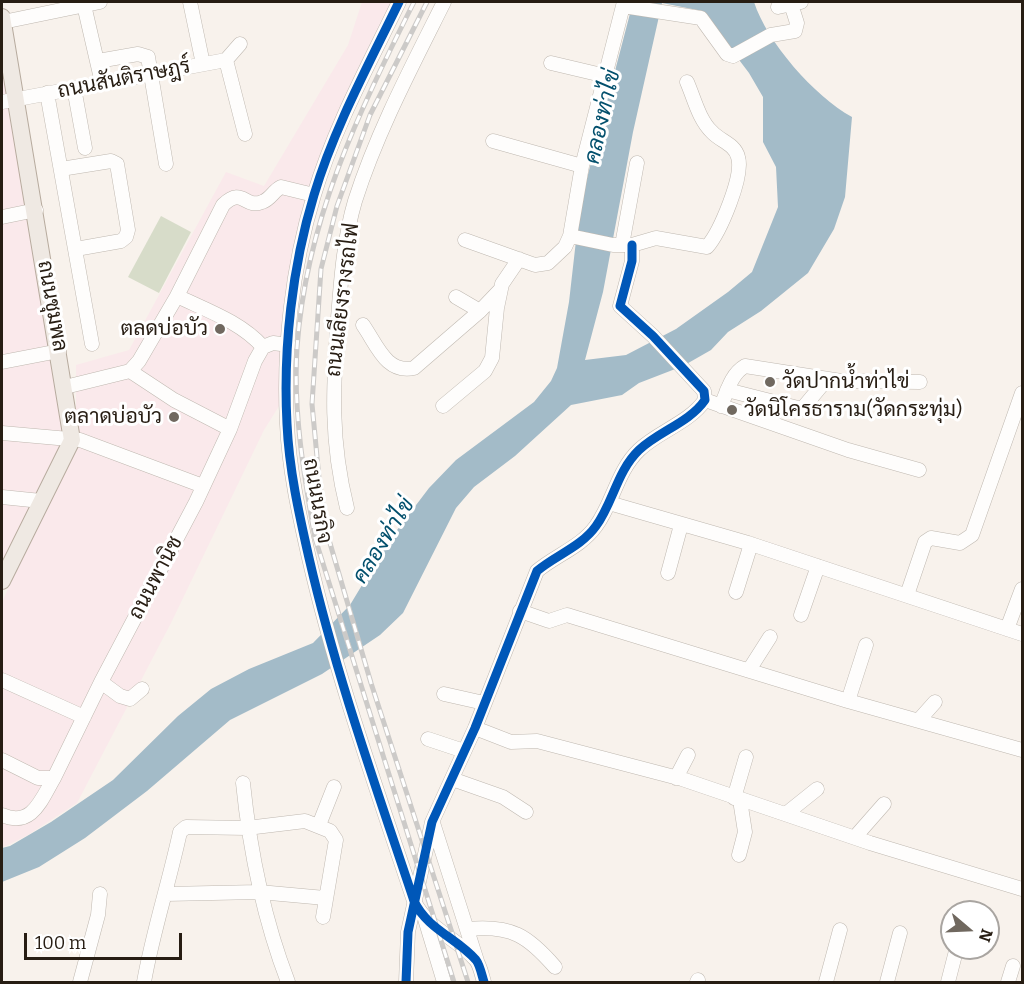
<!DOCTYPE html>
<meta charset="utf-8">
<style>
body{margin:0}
#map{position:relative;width:1024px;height:984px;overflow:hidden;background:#f8f2ec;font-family:Bitter,serif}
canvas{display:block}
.frame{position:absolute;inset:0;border:3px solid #271d13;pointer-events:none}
.north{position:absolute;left:940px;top:900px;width:60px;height:60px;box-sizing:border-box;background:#fff;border:2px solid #a9a5a1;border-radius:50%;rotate:109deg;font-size:16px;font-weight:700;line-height:24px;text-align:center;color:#271d13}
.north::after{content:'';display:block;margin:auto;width:21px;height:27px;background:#70685f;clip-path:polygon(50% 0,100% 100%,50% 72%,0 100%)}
.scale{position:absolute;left:24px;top:933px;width:158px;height:27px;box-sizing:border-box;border:3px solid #271d13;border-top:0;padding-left:8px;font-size:18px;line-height:21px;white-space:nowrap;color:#271d13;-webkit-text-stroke:4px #fff;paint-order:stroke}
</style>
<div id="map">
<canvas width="1024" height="984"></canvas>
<div class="frame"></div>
<div class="north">N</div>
<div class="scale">100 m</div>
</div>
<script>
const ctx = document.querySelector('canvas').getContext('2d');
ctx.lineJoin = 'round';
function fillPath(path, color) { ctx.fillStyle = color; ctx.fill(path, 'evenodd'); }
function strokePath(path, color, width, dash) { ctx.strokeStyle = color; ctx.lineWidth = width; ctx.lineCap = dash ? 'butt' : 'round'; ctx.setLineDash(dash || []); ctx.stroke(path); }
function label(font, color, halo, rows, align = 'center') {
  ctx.font = font + ' Bitter,Sarabun,serif'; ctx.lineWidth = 6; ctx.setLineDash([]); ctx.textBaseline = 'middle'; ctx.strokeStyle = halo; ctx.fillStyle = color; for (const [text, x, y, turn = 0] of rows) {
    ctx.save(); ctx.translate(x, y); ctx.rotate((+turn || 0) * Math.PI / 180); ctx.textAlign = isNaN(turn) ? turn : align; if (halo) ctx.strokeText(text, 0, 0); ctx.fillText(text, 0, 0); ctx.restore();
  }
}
const commercial = new Path2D(`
 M362 2H395L318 172 281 403 264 430 171 623 77 803 28 835 2 848V602L76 444V365L129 350 226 172 264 186 348 45Z
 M2 35 67 435 2 579Z`);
const green = new Path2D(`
 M161 216 191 232 159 293 128 277Z`);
const water = new Path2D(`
 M633 2H754C767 42 814 96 852 117L845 197 834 229 808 273 761 311 728 332 711 350 683 366 639 383 622 395 571 405 515 456 474 487 456 508 403 613 380 635 322 674 230 720 147 791 85 838 39 867 2 882V848L10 846 51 822 113 780 178 716 211 689 249 669 313 643 350 605 388 542 429 488 456 460 534 402 551 381 557 368 569 302 578 223 586 182ZM662 3 702 11 749 73 763 97V142L776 167 778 207 752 272 728 292 676 329 626 355 585 360 603 292 633 132Z`);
const minor = new Path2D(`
 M190 2 203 64
 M399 2C369 64 334 128 314 195 292 267 283 349 287 424 289 469 299 514 309 558 336 675 376 787 414 901 427 929 457 938 476 960 480 965 482 976 484 982
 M84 5 102 83
 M623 6 701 18 727 54 733 56 771 35 795 31 797 23 791 4
 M778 7 801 2
 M3 22 100 2
 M226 60 245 134
 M98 61 138 54 148 57 166 164
 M551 63 606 76
 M74 88 85 148
 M47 93 92 344
 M2 102 226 60 240 44
 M493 141 582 166
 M61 169 111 161 117 164 128 230 126 237 121 241 76 249
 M2 217 36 210
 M570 236 613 245H632L656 238 707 247C720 232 744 176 738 157 735 144 720 141 712 132 699 120 694 98 687 82
 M465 240 535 265 548 263 565 247 570 236 582 166 624 2
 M622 245 637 163
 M177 296C206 310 241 322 263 347
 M456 297 480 311
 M363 325C377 345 386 374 414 368L480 311 501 289
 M2 362 59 351
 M130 371 174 400 230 429
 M65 387 130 371 139 361 177 296 223 205C243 186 244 209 262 202 271 199 273 191 281 187L314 195
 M727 390 802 409 827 379
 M705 400 848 450 919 470
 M443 406 485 371 492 358 497 308 502 284 519 259
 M721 406C727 392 731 374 745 366L841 381 920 382
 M2 433 80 440 203 486
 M2 497 41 501
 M609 503 748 543 1022 634
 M347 508C330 440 333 387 338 318 341 280 344 238 355 201 377 132 412 66 444 2
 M668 573 681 525
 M736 592 751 544
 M907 595 925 542 931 538 960 543 972 535 1022 393
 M520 611 549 621 567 615 848 701 1022 750
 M801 615 818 566
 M1007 629 1022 589
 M749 670 770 637
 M2 680 84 717
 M101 682 120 696 130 699 142 689
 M444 694 484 703
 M848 701 866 645
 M919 720 935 702
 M475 728 511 742 537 741 682 779 870 843 1022 889
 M428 739 464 751
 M2 760 38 778H54L101 682 196 502 230 429 255 361 263 347 273 343 289 345
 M676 778 688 755
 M452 779 503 797 526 812
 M243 783C250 852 263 917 288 982
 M734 798 746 757
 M787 813 817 789
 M2 815C32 828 41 800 54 778
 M433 823 477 961
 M319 825 334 787
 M855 837 884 804
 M739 855 745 832 740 800
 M166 894 259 892 325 898
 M425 919 444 982
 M468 929C512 925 528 936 555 967
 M80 982 98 915 100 894
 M144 982C153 931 169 883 180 832L186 827 247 828 305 821 330 831 336 840 323 917
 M406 982 408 932 432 822 475 728 537 571C556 555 581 547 596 526 613 503 617 471 639 450 659 431 689 423 705 400L704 391 653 336 620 306 632 261V245
 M697 982 698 980
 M826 982 840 930
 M887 982 900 933
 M948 982 956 951
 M1008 982 1013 966`);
const major = new Path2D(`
 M2 17 72 440 2 581`);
const rail = new Path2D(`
 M414 2C358 114 306 220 297 348 293 411 304 476 315 538L454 982
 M427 2 370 115 337 206 321 269 312 404 319 478 327 533 371 683 468 982`);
const cycleway = new Path2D(`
 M399 2C369 64 334 128 314 195 292 267 283 349 287 424 289 469 299 514 309 558 336 675 376 787 414 901 427 929 457 938 476 960 480 965 482 976 484 982
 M406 982 408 932 432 822 475 728 537 571C556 555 581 547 596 526 613 503 617 471 639 450 659 431 689 423 705 400L704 391 653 336 620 306 632 261V245`);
const markers = [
 [220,329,6,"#70685f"],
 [770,382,6,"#70685f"],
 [732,410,6,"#70685f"],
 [174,417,6,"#70685f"]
];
const streetNames = [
 ["ถนนสันติราษฎร์",124,79,-11],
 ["ถนนเลียงรางรถไฟ",343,300,-83],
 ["ถนนชุมพล",52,306,80],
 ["ถนนนรกิจ",317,501,80],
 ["ถนนพานิช",156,578,-62]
];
const poiNames = [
 ["ตลดบ่อบัว",208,329],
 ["วัดปากน้ำท่าไข่",782,382,"left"],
 ["วัดนิโครธาราม(วัดกระทุ่ม)",744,410,"left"],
 ["ตลาดบ่อบัว",162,417]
];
const waterNames = [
 ["คลองท่าไข่",603,117,-77],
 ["คลองท่าไข่",384,541,-58]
];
fillPath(commercial, '#fae9eb');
fillPath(green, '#d7dcc9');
fillPath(water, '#a3bbc8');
strokePath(minor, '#bfb8b0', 15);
strokePath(major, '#b7ab9e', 18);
strokePath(minor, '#fefdfc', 14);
strokePath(major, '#efe9e3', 16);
strokePath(rail, '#cccac8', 5);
strokePath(rail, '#fff', 3, [9]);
strokePath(cycleway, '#0057b8', 9);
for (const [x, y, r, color] of markers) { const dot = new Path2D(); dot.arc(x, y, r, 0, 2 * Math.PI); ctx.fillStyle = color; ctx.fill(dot); strokePath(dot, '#fff', 2); }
label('21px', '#271d13', '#fff', streetNames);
label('21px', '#271d13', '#fff', poiNames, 'right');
label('italic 22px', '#03506d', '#fff', waterNames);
</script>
